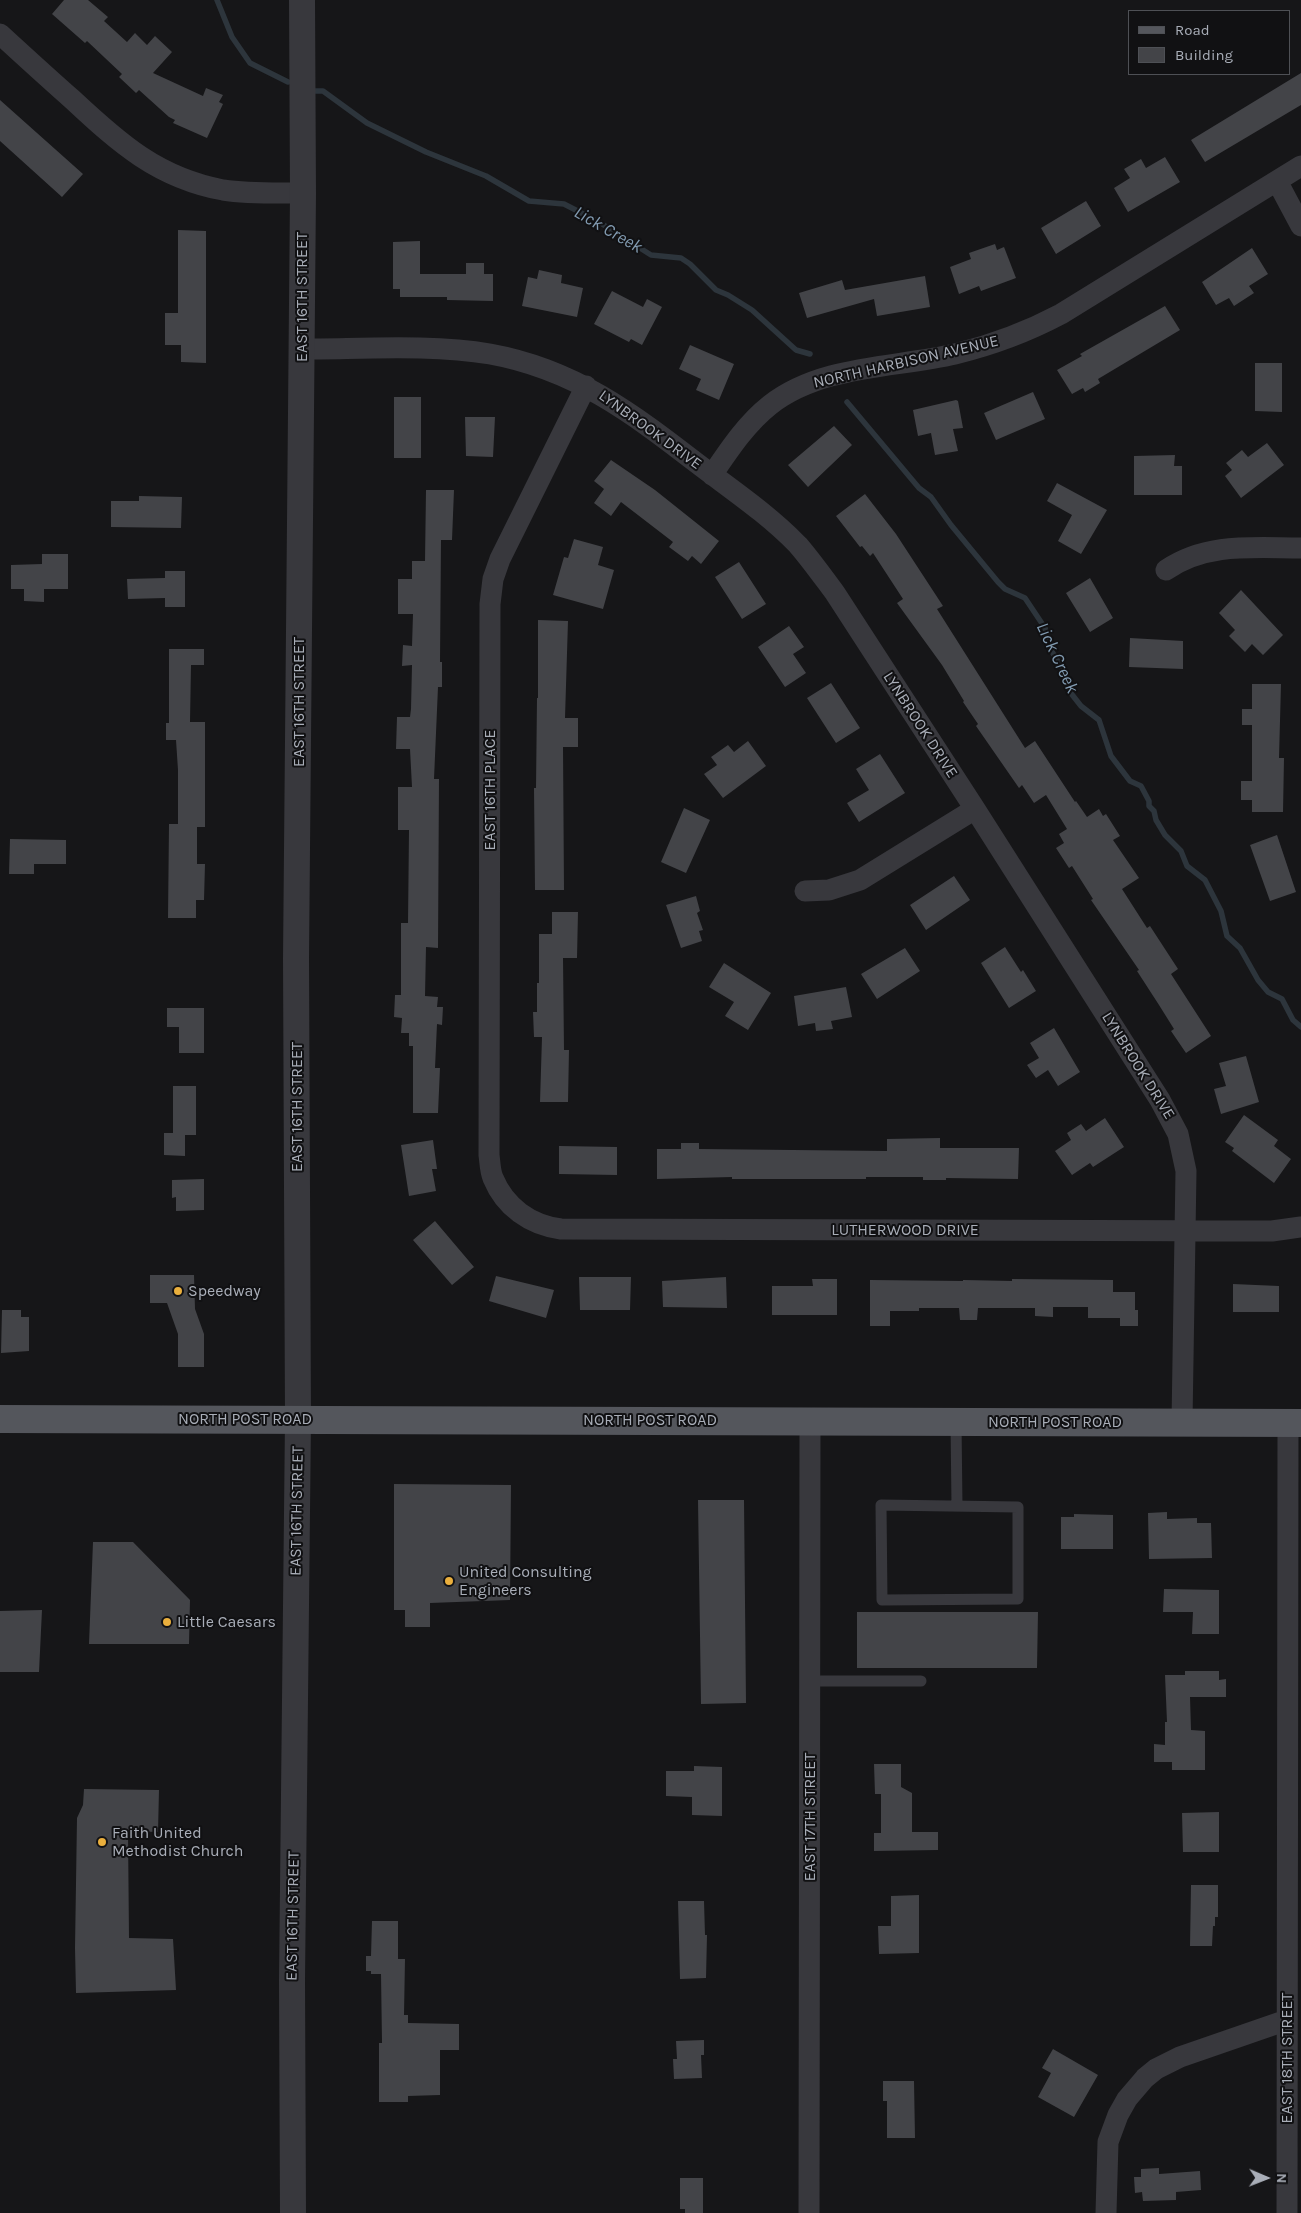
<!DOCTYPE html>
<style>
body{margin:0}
#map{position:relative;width:1301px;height:2213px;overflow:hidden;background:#161618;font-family:Karla,sans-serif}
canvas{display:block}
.legend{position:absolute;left:1128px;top:10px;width:162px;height:65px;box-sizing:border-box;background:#111113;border:1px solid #4e5055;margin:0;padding:6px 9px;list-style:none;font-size:15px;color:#a9aeb8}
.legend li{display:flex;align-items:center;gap:10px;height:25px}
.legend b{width:25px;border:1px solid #4e5055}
.north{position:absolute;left:1241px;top:2153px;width:50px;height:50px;-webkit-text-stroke:4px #111113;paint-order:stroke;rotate:91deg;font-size:14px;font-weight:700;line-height:20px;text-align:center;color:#a9aeb8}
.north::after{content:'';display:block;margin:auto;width:18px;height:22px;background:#a9aeb8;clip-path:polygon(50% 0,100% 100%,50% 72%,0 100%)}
</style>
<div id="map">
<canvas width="1301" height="2213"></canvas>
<ul class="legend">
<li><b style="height:6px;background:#54565c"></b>Road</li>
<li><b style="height:14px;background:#434448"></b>Building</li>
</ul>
<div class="north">N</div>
</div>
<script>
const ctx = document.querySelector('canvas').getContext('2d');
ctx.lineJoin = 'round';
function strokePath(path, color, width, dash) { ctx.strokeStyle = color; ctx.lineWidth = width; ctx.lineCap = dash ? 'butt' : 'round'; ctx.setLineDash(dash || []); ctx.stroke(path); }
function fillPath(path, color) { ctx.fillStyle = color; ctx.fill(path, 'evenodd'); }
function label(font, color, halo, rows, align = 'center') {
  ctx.font = font + ' Karla,sans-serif'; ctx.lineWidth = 4; ctx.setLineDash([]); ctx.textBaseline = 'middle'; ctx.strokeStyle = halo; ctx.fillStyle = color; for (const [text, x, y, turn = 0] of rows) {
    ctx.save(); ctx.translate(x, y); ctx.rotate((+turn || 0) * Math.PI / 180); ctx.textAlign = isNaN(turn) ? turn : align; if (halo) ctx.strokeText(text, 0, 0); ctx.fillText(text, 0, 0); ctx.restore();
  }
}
const stream = new Path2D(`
 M217 0 232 37 250 63 288 82
 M311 91H323L367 123 426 152 486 176 529 201 564 204 599 222 651 255 681 258 690 264 716 290 728 295 752 310 796 350 810 354
 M847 402 919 488 931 497 951 525 998 582 1005 589 1025 598 1045 628 1051 650 1063 670 1070 692 1081 706 1099 720 1111 756 1130 781 1141 786 1149 801V806L1154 811 1156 820 1165 835 1181 851 1187 866 1205 880 1221 911 1227 936 1240 948 1258 980 1268 992 1282 999 1293 1020 1301 1027`);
const building = new Path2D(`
 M64 0H88L108 17 104 21 127 42 135 33 147 45 155 36 172 52 153 73 203 96 206 88 223 95 219 102 223 104 207 138 173 123 175 120 169 117 139 90 136 93 119 77 122 74 87 41 85 43 52 14Z
 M1301 73V105L1205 162 1191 140Z
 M0 100 83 174 62 197 0 141Z
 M1165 157 1180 182 1128 212 1114 188 1130 178 1124 169 1141 159 1146 168Z
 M1086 201 1101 226 1056 254 1041 228Z
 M178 230 206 231V363L181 362V345H165V313H178Z
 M420 241V274H466V263H484V274H493V301L447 300V297H400V289H393V242Z
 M995 244 997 250 1004 247 1016 278 981 291 979 286 959 294 950 267 971 259 969 253Z
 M1252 248 1268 274 1249 286 1254 293 1234 306 1229 298 1216 305 1202 282Z
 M539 270 562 275 561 283 583 288 577 317 522 306 528 277 537 279Z
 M925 276 930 307 877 316 874 299 807 318 799 293 842 280 845 290Z
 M612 291 643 307 647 299 662 307 642 345 631 339 629 342 594 324Z
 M1165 306 1180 330 1098 379 1100 383 1085 392 1083 388 1072 394 1057 370 1082 356 1080 354Z
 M690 345 734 364 719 400 696 390 701 379 679 369Z
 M1255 363H1282V412L1255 411Z
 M1033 392 1045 419 996 440 984 413Z
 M394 397H421V458H394Z
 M956 400 958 401 963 428 953 429 958 451 935 455 931 433 918 436 913 410Z
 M465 417H495L493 457 466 456Z
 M834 426 852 445 808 487 788 465Z
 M1267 443 1284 465 1241 498 1225 476 1232 470 1226 463 1242 450 1248 457Z
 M1175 455 1174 466H1182V495H1134V456Z
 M611 460 655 490 719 541 701 564 692 556 688 561 669 547 673 542 621 502 611 516 594 503 604 489 594 481Z
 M1057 483 1107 510 1081 554 1058 541 1072 515 1047 501Z
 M426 490H454L452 540H441L440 662H442V687H438L434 779H439L438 948 426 947 425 996 438 997 437 1007H443L442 1025 437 1024 435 1068H440L438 1113H413V1046H409V1033H401L402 1018 394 1017 395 995H401V923H408L409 830H398V787H412L410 749H396L397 717H410L411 709 412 665 402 666 403 645 412 646 413 614H398V579H412V561H425Z
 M865 494 896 534 943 606 937 609 1025 748 1035 741 1075 802 1076 801 1087 817 1099 809 1103 816 1106 814 1120 836 1113 840 1139 878 1122 889 1147 928 1150 926 1178 969 1171 974 1211 1036 1186 1053 1171 1031 1174 1029 1159 1005 1137 971 1139 970 1091 900 1093 899 1072 866 1069 868 1056 848 1064 843 1059 834 1067 829 1046 795 1034 803 1022 785 1019 788 976 726 978 724 963 702 964 701 942 665 897 603 903 599 873 553 870 556 862 546 860 547 836 516Z
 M139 496 182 497 181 528 111 527V501H139Z
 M574 539 603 547 598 565 614 570 603 609 553 595 564 557 568 558Z
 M42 554H68V589H44V602L24 601V589H11V565L42 564Z
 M739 562 766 604 742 619 715 577Z
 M165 571H185V607H165V598L128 599 127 579 165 578Z
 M1090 578 1113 618 1090 632 1066 593Z
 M1241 590 1283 635 1263 655 1252 644 1245 652 1229 636 1235 630 1219 613Z
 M538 620 568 621 565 718H578V747H563L564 890H535L534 788H536L537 698H538Z
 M789 626 804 647 793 654 806 673 785 687 758 647Z
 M1130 638 1183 641V669L1129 667Z
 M169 649H204V665H191L190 722H205V827H197V864H205L204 900H196V918H168L169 824H178V770L176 740H166V723H169Z
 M831 683 860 728 836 743 807 698Z
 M1252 684H1281L1279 758H1284L1283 812H1252V800H1241V781H1252V725H1242V709H1252Z
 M748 741 766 766 723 798 704 774 717 765 711 757 728 745 734 752Z
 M880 754 905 793 859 822 847 803 869 790 856 769Z
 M684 808 710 820 686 873 661 862Z
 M1277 835 1296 892 1270 901 1250 845Z
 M10 839 66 840V864H34V874H9Z
 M954 876 970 900 926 930 910 905Z
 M696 896 700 911 697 913 703 930 699 931 702 941 681 948 666 905Z
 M552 912H578L577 958H563L564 1050H569L568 1102H540L542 1037H534L533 1012H537V983H539V934H552Z
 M1005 947 1021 972 1023 970 1036 991 1009 1008 981 963Z
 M905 948 920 971 877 999 861 974Z
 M724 963 771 993 748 1030 725 1016 734 1002 709 987Z
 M846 987 852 1017 831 1021 833 1029 816 1031 815 1023 798 1026 794 996Z
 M167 1008H204V1053H179V1027H167Z
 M1054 1028 1080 1072 1058 1086 1048 1070 1036 1078 1027 1065 1039 1058 1030 1043Z
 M1246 1056 1259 1102 1221 1114 1214 1089 1226 1086 1219 1063Z
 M173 1086H196V1135H185V1156L164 1155V1133H173Z
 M1244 1115 1278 1140 1274 1146 1291 1159 1274 1183 1232 1151 1234 1148 1225 1142Z
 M1105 1118 1124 1147 1093 1167 1090 1163 1072 1175 1055 1151 1071 1140 1067 1133 1081 1124 1086 1131Z
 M940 1138V1148H1019L1018 1179 946 1178V1180H923V1177H866V1179H732V1177L657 1179V1149H681V1143H699V1149L887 1151V1139Z
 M433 1140 437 1169H432L436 1191 409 1196 401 1145Z
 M559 1146 617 1147V1175L559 1174Z
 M204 1179V1210L176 1211V1197L172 1198V1180Z
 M435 1221 474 1267 452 1285 413 1240Z
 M150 1275H194L195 1309 204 1334V1367H178V1334L167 1303H150Z
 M496 1276 554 1290 546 1318 489 1301Z
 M579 1277H631L630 1310H580Z
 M726 1277 727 1308 663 1307 662 1281Z
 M812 1279H837V1315H772V1286H813Z
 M1012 1279 1113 1280V1292H1135V1310H1138V1326H1120V1318H1088V1307H1053V1317L1035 1316V1308H978L977 1320H960L959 1308H919V1311H890V1326H870V1280L963 1281V1280L1012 1281Z
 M1233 1284 1279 1286V1312H1233Z
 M2 1310H21V1317H29V1351L1 1353Z
 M394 1484 511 1485 510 1600 430 1603V1627H405V1610H394Z
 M698 1500H744L746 1703 701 1704Z
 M1167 1512V1519L1197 1518V1523H1211L1212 1558 1149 1559 1148 1513Z
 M1074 1514 1113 1515V1549H1061V1517H1074Z
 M93 1542H133L190 1600 189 1644H89Z
 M1164 1589 1219 1590V1634H1192L1193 1612H1163Z
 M42 1610 39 1672H0V1611Z
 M857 1612H1038L1037 1668H857Z
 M1185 1671H1219V1680L1226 1679V1697H1190L1191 1730 1205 1731V1770H1172V1762H1154V1744L1165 1745V1722H1167L1165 1675H1185Z
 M874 1764H901V1787L912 1793V1832H938V1850L874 1851V1833H881V1794H875Z
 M694 1766 722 1767V1816L692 1815V1797L666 1796V1771H694Z
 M84 1789 159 1790 158 1832 128 1831 129 1938 173 1939 176 1990 76 1993 75 1948 77 1818 83 1805Z
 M1219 1812V1852H1183L1182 1813Z
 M1191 1885H1218V1917H1215V1926H1213L1212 1946H1190Z
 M919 1895V1953L879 1954 878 1926H891V1896Z
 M678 1901H704L705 1935H707L706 1978 680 1979Z
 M372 1921H398V1959H405L404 2015H408V2023L459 2024V2050H440V2095L408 2096V2102H379V2043H382L381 1974H371V1971H366V1956H371Z
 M704 2040V2055H701L702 2078 674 2079 673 2059H677L676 2041Z
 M1053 2049 1098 2075 1074 2117 1038 2097 1051 2073 1042 2068Z
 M883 2081H914L915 2138H887V2101H883Z
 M1159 2168V2174L1200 2171 1201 2190 1176 2192V2200L1143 2201 1142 2192 1135 2193 1134 2177H1141V2169Z
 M680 2178H703V2213H685V2209H680Z`);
const service = new Path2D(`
 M956 1422 957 1506
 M881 1505 1018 1507V1599L882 1600Z
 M810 1681H921`);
const minor = new Path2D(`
 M0 34C24 56 48 78 73 100 119 143 158 178 223 190 249 194 276 193 303 193
 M1277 181 1301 226
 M301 349C361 349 432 344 490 354 574 369 632 413 698 464 732 490 768 514 798 545 811 560 823 577 835 593L975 809 1160 1100 1178 1134 1186 1171 1182 1422
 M586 386 500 559 493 579 490 604 489 1155C490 1162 490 1171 493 1178 505 1207 530 1225 561 1229L1272 1231 1301 1227
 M712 475C729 450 746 424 770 405 821 365 894 368 955 354 992 345 1027 332 1061 314L1301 166
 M1166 570C1207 542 1254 548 1301 548
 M805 891 829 890 860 880 975 809
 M809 2213 810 1421
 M1106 2213 1108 2142 1118 2115 1127 2099 1145 2078 1156 2069 1180 2057 1287 2020
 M1287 2213 1288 1423`);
const tertiary = new Path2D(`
 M293 2213 292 1980 298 1419 296 958 303 193 302 0`);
const primary = new Path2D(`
 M0 1419 1301 1423`);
const markers = [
 [178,1291,5,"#eaaf3d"],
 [449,1581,5,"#eaaf3d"],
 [167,1622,5,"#eaaf3d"],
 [102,1842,5,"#eaaf3d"]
];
const streetNames = [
 ["EAST 16TH STREET",302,297,-90],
 ["NORTH HARBISON AVENUE",906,362,-13],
 ["LYNBROOK DRIVE",650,430,36],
 ["EAST 16TH STREET",299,702,-90],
 ["LYNBROOK DRIVE",920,725,57],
 ["EAST 16TH PLACE",490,790,-90],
 ["LYNBROOK DRIVE",1138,1066,58],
 ["EAST 16TH STREET",297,1107,-90],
 ["LUTHERWOOD DRIVE",905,1230],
 ["NORTH POST ROAD",245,1419],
 ["NORTH POST ROAD",650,1420],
 ["NORTH POST ROAD",1055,1422],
 ["EAST 16TH STREET",297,1511,-89],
 ["EAST 17TH STREET",810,1817,-90],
 ["EAST 16TH STREET",293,1916,-89],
 ["EAST 18TH STREET",1287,2058,-90]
];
const poiNames = [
 ["Speedway",188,1291],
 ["United Consulting",459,1572],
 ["Engineers",459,1590],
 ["Little Caesars",177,1622],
 ["Faith United",112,1833],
 ["Methodist Church",112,1851]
];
const waterNames = [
 ["Lick Creek",608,230,30],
 ["Lick Creek",1057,658,65]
];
strokePath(stream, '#2d353c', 5.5);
fillPath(building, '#434448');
strokePath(service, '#38383d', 11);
strokePath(minor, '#38383d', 21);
strokePath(tertiary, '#38383d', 26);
strokePath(primary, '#54565c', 28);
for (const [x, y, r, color] of markers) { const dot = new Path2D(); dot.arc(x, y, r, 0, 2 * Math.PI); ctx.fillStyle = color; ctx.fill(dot); strokePath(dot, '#111113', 2); }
label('16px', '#a9aeb8', '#111113', streetNames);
label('16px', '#a9aeb8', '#111113', poiNames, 'left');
label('italic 18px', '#829bb1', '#111113', waterNames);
</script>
